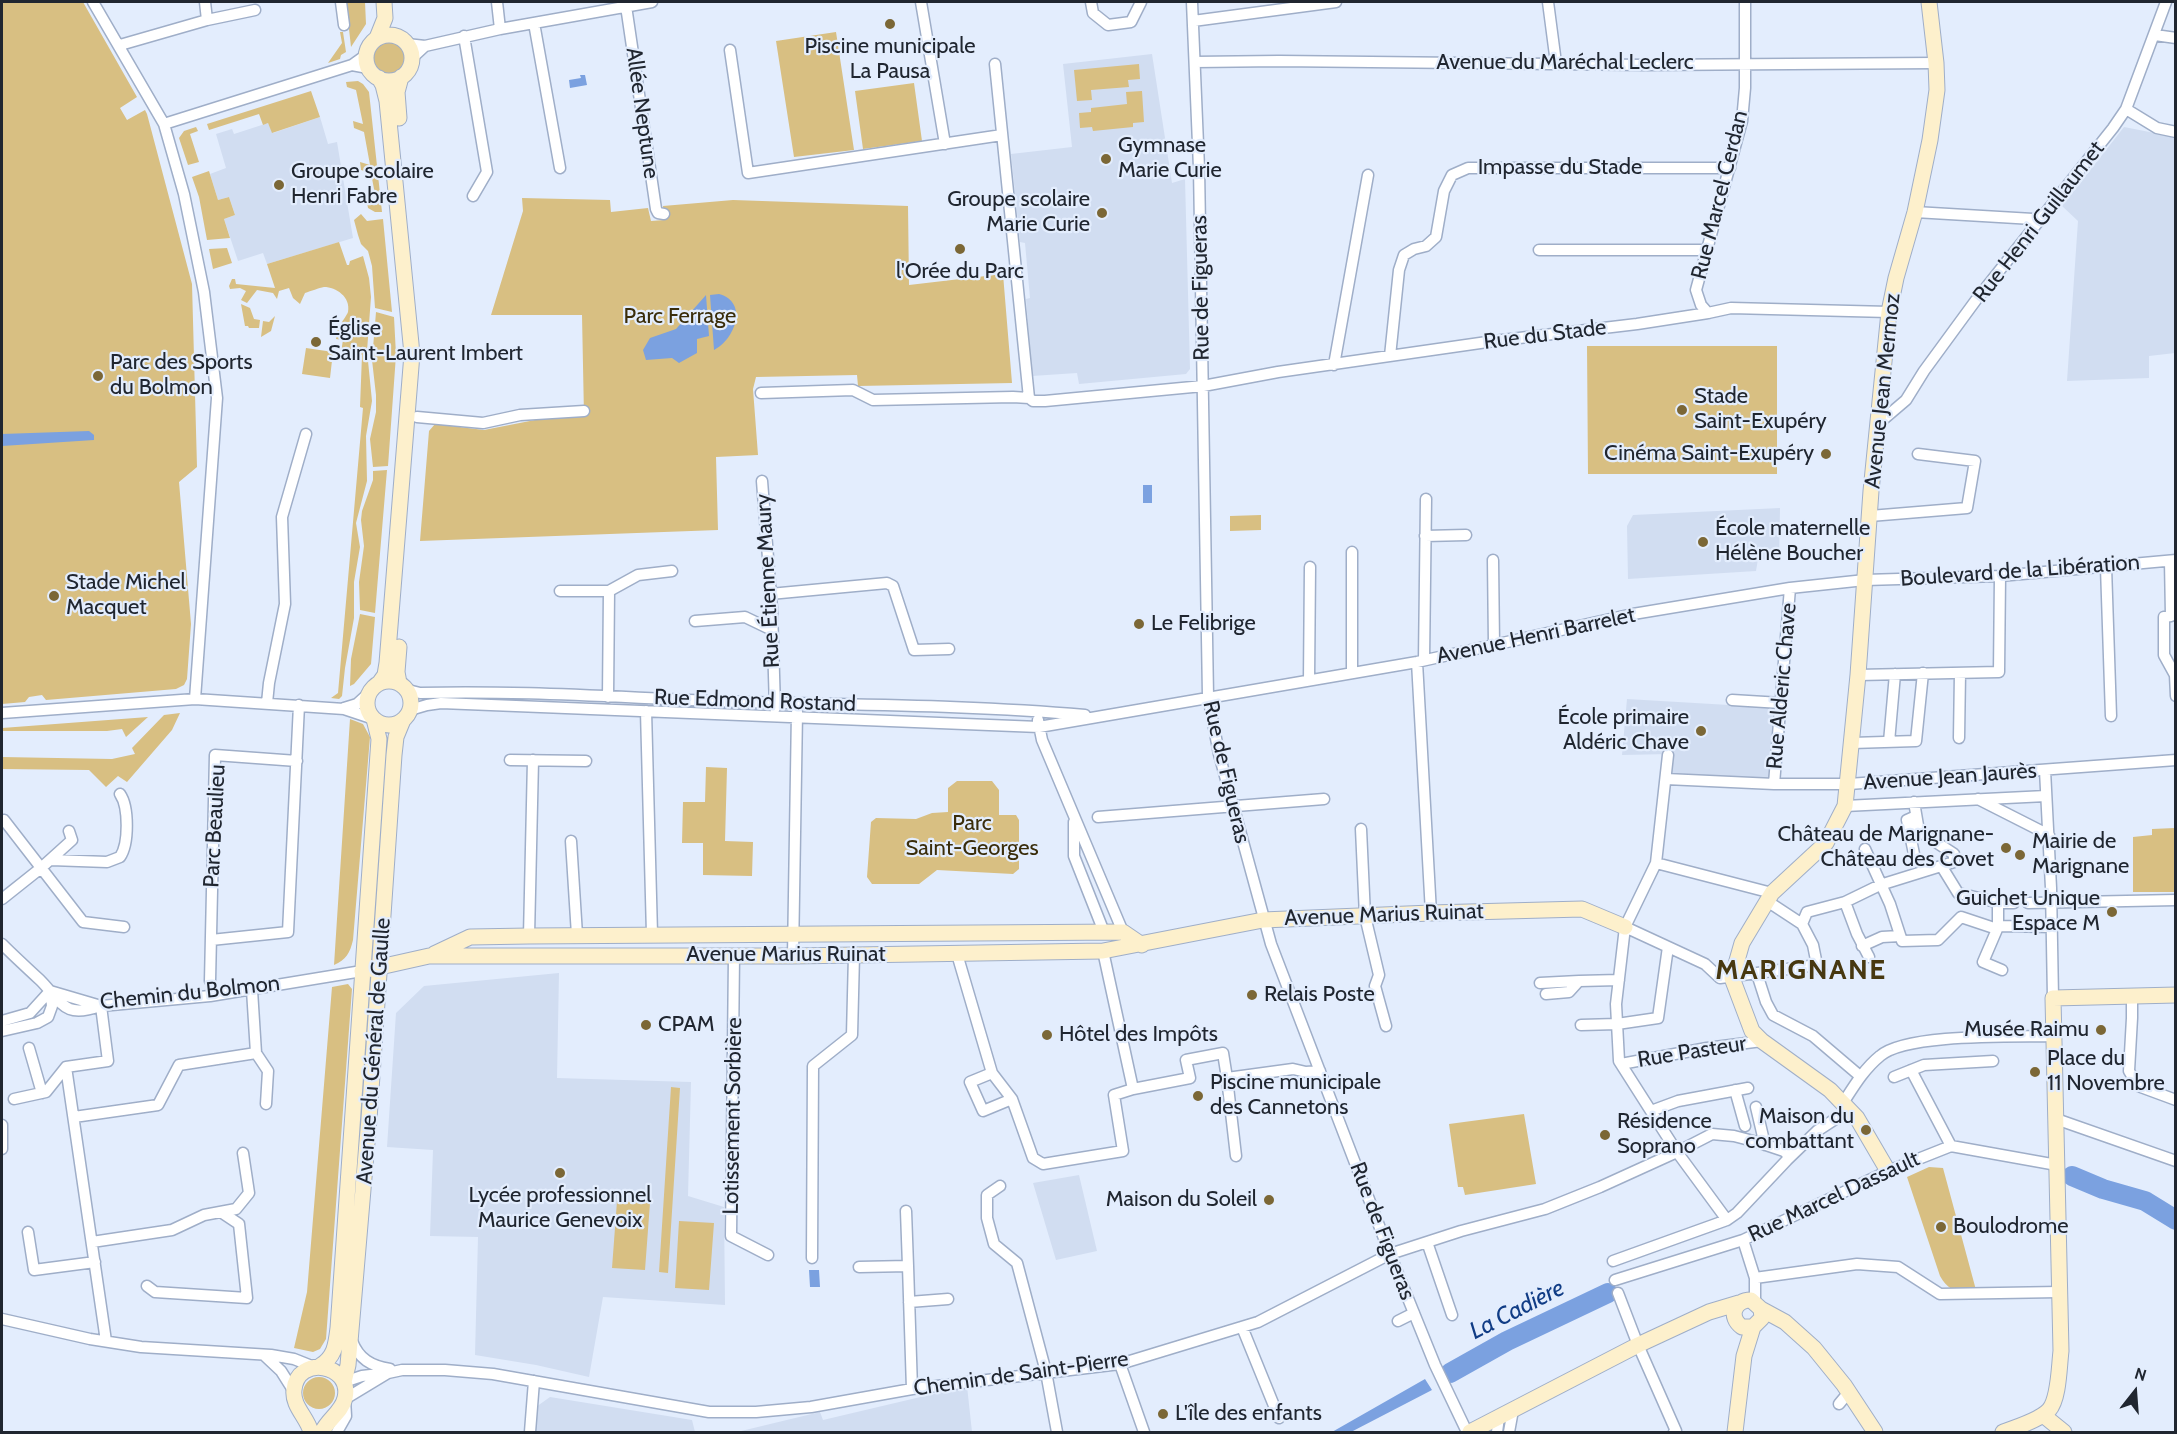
<!DOCTYPE html>
<meta charset="utf-8">
<style>
body{margin:0}
#map{position:relative;width:2177px;height:1434px;overflow:hidden;background:#e3edfd;font-family:Cabin,sans-serif}
canvas{display:block}
.frame{position:absolute;inset:0;border:3px solid #202630;pointer-events:none}
.north{position:absolute;left:2105px;top:1362px;width:60px;height:60px;-webkit-text-stroke:4px #e3edfd;paint-order:stroke;rotate:17deg;font-size:16px;font-weight:700;line-height:24px;text-align:center;color:#202630}
.north::after{content:'';display:block;margin:auto;width:21px;height:27px;background:#202630;clip-path:polygon(50% 0,100% 100%,50% 72%,0 100%)}
</style>
<div id="map">
<canvas width="2177" height="1434"></canvas>
<div class="frame"></div>
<div class="north">N</div>
</div>
<script>
const ctx = document.querySelector('canvas').getContext('2d');
ctx.lineJoin = 'round';
function fillPath(path, color) { ctx.fillStyle = color; ctx.fill(path, 'evenodd'); }
function strokePath(path, color, width, dash) { ctx.strokeStyle = color; ctx.lineWidth = width; ctx.lineCap = dash ? 'butt' : 'round'; ctx.setLineDash(dash || []); ctx.stroke(path); }
function label(font, color, halo, rows, align = 'center') {
  ctx.font = font + ' Cabin,sans-serif'; ctx.lineWidth = 4.5; ctx.setLineDash([]); ctx.textBaseline = 'middle'; ctx.strokeStyle = halo; ctx.fillStyle = color; for (const [text, x, y, turn = 0] of rows) {
    ctx.save(); ctx.translate(x, y); ctx.rotate((+turn || 0) * Math.PI / 180); ctx.textAlign = isNaN(turn) ? turn : align; if (halo) ctx.strokeText(text, 0, 0); ctx.fillText(text, 0, 0); ctx.restore();
  }
}
const built = new Path2D(`
 M1152 54 1172 183 1185 179 1190 369 1186 374 1079 384 1077 373 1032 376 1026 299 1030 298 1025 243 1020 242 1011 154 1072 147 1063 64Z
 M320 117 328 144 337 142 353 238 267 264 263 253 238 261 224 219 235 215 229 197 218 200 210 174 226 168 216 134 232 129 234 134 268 123 273 133Z
 M2124 127 2175 137V353L2149 356V378L2067 381 2078 221 2062 206Z
 M1780 508 1779 561 1758 559 1756 571 1628 579 1627 526 1633 515Z
 M1627 699 1780 708 1775 779 1669 775 1670 754 1622 755Z
 M559 973 557 1078 691 1082 688 1196 724 1207 725 1305 603 1297 589 1377 536 1365 475 1355 478 1237 430 1236 433 1150 387 1147 396 1013 424 986Z
 M1079 1175 1097 1251 1056 1260 1033 1183Z
 M967 1386 972 1432H737L820 1412 823 1420Z
 M550 1397 692 1420 695 1432H535L536 1407Z`);
const green = new Path2D(`
 M2 2H83L137 97 120 108 127 120 145 110 147 114 192 284 197 467 179 482 191 624 187 679 184 685 176 689 46 700 42 695 29 697 25 702 2 704Z
 M346 2H365L366 24 351 47Z
 M340 32H343L346 52 341 55 340 59 328 63 342 43Z
 M836 32 854 150 794 157 776 41Z
 M372 57a17 17 0 1 1 34 0a17 17 0 1 1-34 0Z
 M1139 64 1140 79 1128 80 1129 87 1091 90 1092 100 1077 101 1074 70Z
 M358 81 363 84 369 92 382 212H375L368 208 367 202 377 205 371 173 361 170 360 162 370 165 364 132 354 128 353 121 363 124 356 90 347 87 346 82Z
 M914 83 922 141 863 149 855 91Z
 M311 91 320 117 272 133 268 123 263 125 259 114 209 130 207 124Z
 M1142 91 1144 122 1133 123V127L1093 131 1092 127 1080 128 1079 113 1091 112V108L1127 104 1126 92Z
 M196 127 198 131 190 134 199 162 188 165 179 138 184 131Z
 M209 171 218 200 229 197 235 215 224 219 230 238 207 240 199 197 192 177Z
 M522 198 610 200 611 212 648 208 651 221 664 220 663 206 733 200 908 206 909 285 1003 274 1012 383 858 386 857 375 756 377 753 389 758 455 716 457 718 530 420 541 429 431 435 424 484 430 535 420 584 416 582 315H491L523 211Z
 M361 214 367 221 383 219 392 312 375 308 372 266 368 251 361 244 358 235 354 220Z
 M339 242 347 265H349L350 261 363 256 369 278 371 297 367 351 372 401 366 436 367 481 356 523 360 547 354 582V618L345 668 342 696 339 699 331 698 338 693 363 408 360 407 362 355 341 352 343 340 336 339 338 325 341 324C343 320 347 315 348 312 351 297 336 287 324 287 319 288 311 291 305 293L300 304 293 298 289 288 279 291 277 299 273 293 257 290 247 303 241 300 246 291 240 288 230 289 229 286 232 279H235L236 284 275 288 267 264Z
 M227 248 232 263 213 269 209 249Z
 M241 304 250 308 254 319 260 320 259 328H249L248 326H245Z
 M376 312 394 317 396 355 388 466 373 467 370 439 376 412V395L372 360Z
 M275 316 271 331 261 337 263 321 269 322Z
 M1587 346H1777V474H1588Z
 M306 348 333 352 330 378 302 374Z
 M387 470 375 613 360 610 359 582 364 546 361 520 362 511 373 480V471Z
 M1261 515V530L1230 531V516Z
 M360 614 375 617 371 664 354 684 350 686 351 659Z
 M180 713 172 730 127 782 118 776 106 787 89 770 2 769V757L112 759 135 754 132 748 164 715Z
 M148 717 126 737 122 729 107 731H2V728Z
 M350 719 363 724 370 737 353 940C350 953 346 960 334 965Z
 M706 767 727 768 725 841 753 842 752 876 703 875V843H682L683 802H705Z
 M957 781H992L999 790V815H1016L1019 820V869L1013 874 937 870 919 884H872L867 877 871 822 876 818 916 819 932 813 948 812V788Z
 M2175 828V892H2133V837L2152 835V829Z
 M348 984 352 989 326 1339 320 1349 313 1352 294 1348 307 1292 332 987Z
 M671 1087 680 1088 668 1273 659 1272Z
 M1524 1114 1536 1184 1465 1195 1463 1187H1458L1449 1124Z
 M1929 1167 1943 1168 1976 1290C1957 1291 1950 1293 1940 1276L1907 1177Z
 M617 1201 650 1203 645 1270 612 1268Z
 M679 1221 714 1223 709 1290 675 1288Z
 M303 1393a16 16 0 1 1 32 0a16 16 0 1 1-32 0Z`);
const water = new Path2D(`
 M580 75H585L587 85 570 88 569 80 581 78Z
 M719 294C749 302 735 340 714 350L710 295Z
 M706 295 709 336 697 339V353L679 363 672 358 646 360 643 350 650 338 676 329Z
 M89 431 94 435V440L2 446V434Z
 M1143 485H1152V503H1143Z
 M809 1270H819L820 1287H810Z
 M1425 1379 1432 1390 1351 1432H1332Z`);
const river = new Path2D(`
 M2072 1176 2103 1189 2145 1201 2176 1220
 M1450 1373 1507 1341 1608 1293`);
const street = new Path2D(`
 M93 2 164 124 184 194 204 292 217 398 195 699
 M341 2 344 25
 M497 2 500 29
 M921 2 945 144
 M1091 2 1093 13 1108 25 1131 22 1141 2
 M1192 2 1199 168 1208 696 1219 754 1271 944 1390 1254 1435 1365 1467 1432
 M1548 2 1556 63
 M626 6 656 209 658 213 664 214
 M207 20 255 10
 M1193 21 1336 2
 M534 23 560 168
 M2155 35 2176 38
 M464 36 487 172 473 196
 M407 44 425 46 500 29 652 2
 M120 45 207 20 205 2
 M730 50 748 173 1002 135
 M412 58 425 46
 M1195 62 1279 61 1645 65 1936 63
 M995 64 1029 398
 M352 65 368 68
 M2126 109 2157 128 2176 132
 M164 124 352 65 366 55
 M1915 212 2033 219
 M1539 250H1706
 M1708 313 1701 305 1696 290 1742 121 1745 88V2
 M1390 356 1399 270 1404 255 1414 249 1426 246 1436 237 1444 191 1452 175 1468 168H1730
 M1334 365 1368 175
 M761 393 853 390 873 400 1013 397 1029 398 1033 401H1045L1203 386 1278 372 1494 341 1637 324 1708 313 1731 308 1889 312
 M417 417 483 423 520 415 584 411
 M1879 423 1906 400 1924 371 1976 300 2113 128 2126 109 2166 2
 M762 481 772 609 775 708
 M1870 516 1967 508 1975 461 1918 454
 M1425 536 1466 535
 M1493 560 1494 645
 M2170 561 2171 616 2164 617V655L2175 675 2176 696
 M2106 567 2111 716
 M560 591H609L608 697
 M609 591 638 575 672 571
 M770 594 887 583 893 586 914 650 949 649
 M695 621 745 617 772 630
 M1424 660 1426 499
 M1417 662 1431 913
 M1352 673V552
 M1858 675 1999 672 2000 576
 M1309 680 1310 567
 M408 690 420 693C529 690 639 699 748 702 860 705 973 705 1085 715
 M1732 700 1781 703
 M267 703 269 683 285 604 282 517 306 434
 M344 708 357 704 369 693
 M410 710 427 705 441 703 1039 727 1417 662 1633 614 1790 588 1865 580 2000 576 2176 560
 M646 711 652 934
 M2 713 195 699 344 709 374 719
 M1038 720 1042 740 1123 932
 M1959 738 1960 673
 M1889 742 1895 674
 M1852 743 1916 741 1923 673
 M510 760 586 761
 M2045 770 2051 888 2053 998
 M1666 779 1774 784H1849L2176 760
 M1774 784 1790 588
 M1978 799 2049 835
 M1845 806 2046 796
 M1098 817 1324 799
 M4 820 83 922 124 927
 M1074 822V856L1104 932
 M1361 829 1365 916 1379 975 1375 986 1386 1026
 M571 841 577 935
 M1865 849 1890 904 1902 941 1938 940 1961 917 1994 928 2001 926 2052 927
 M1914 854 1907 820 1916 816
 M51 860 107 862 120 857C129 844 129 807 120 794
 M1656 863 1668 755
 M1942 867 1958 893 2000 903H2014
 M2 899 41 868 72 840 69 831
 M1767 901 1802 924
 M1845 902 1857 934 1869 957
 M1998 902V927L1983 962 2002 970
 M2028 903 2176 900
 M1625 927 1705 964 1720 978 1817 965
 M529 936 533 760
 M211 940 288 932 299 705
 M2 944C14 956 27 968 40 980 62 1002 63 1019 100 1006
 M1862 946 1882 937 1900 936
 M957 954 992 1073 1012 1099 1033 1158 1043 1164 1123 1151 1114 1095 1133 1089 1103 951
 M734 955 731 1236 768 1255
 M793 956 797 712
 M1821 970 1817 965 1813 945 1802 924 1807 912 1845 902 1880 885 1954 862V854L1919 831 1914 802
 M1757 974 1766 1002 1773 1015 1813 1036 1860 1076
 M210 981 215 755 297 761
 M1540 983 1579 981
 M50 991 101 1006 210 996 362 971
 M1546 994 1569 992 1579 981 1619 980
 M2132 997V1018L2129 1071 2138 1086 2176 1100
 M2 1021 30 1013 50 991
 M1581 1025 1617 1024 1658 1018 1668 947
 M2 1031 37 1023 48 1017 52 1006 51 994
 M29 1048 42 1093
 M256 1053 268 1071 266 1104
 M1621 1064 1707 1048 1762 1041
 M66 1067 106 1341
 M1911 1070 1951 1146
 M992 1073 970 1082 983 1111 1012 1099
 M1894 1077 1924 1065 1993 1061
 M1227 1078 1236 1156
 M1133 1089 1190 1078 1186 1060 1223 1053 1227 1078 1293 1069 1306 1072 1320 1071
 M1735 1090 1745 1126
 M14 1099 46 1092 66 1067 108 1061 101 1006
 M1843 1103C1854 1086 1864 1069 1880 1056 1906 1033 2016 1037 2053 1036
 M1756 1107 1765 1145
 M1651 1111 1678 1101 1748 1088
 M74 1117 158 1105 179 1065 256 1053 252 990
 M2056 1119 2176 1161
 M2 1125V1149
 M1000 1186 987 1195V1218L994 1244 1017 1263 1046 1372 1057 1432
 M906 1211 908 1266
 M1727 1220 1677 1152 1619 1061 1616 1004 1625 927 1656 863 1772 893
 M28 1232 34 1270 95 1262
 M1743 1240 1755 1278V1301
 M92 1242 172 1230 204 1215 236 1209 249 1193 243 1153
 M1427 1242 1452 1315
 M812 1258 813 1066 852 1035 854 955
 M1613 1261 1727 1220 1737 1213 1787 1160 1817 1131 1849 1110
 M859 1267 908 1266 912 1389
 M1755 1278 1857 1264 1898 1267 1940 1294 2059 1292
 M1615 1280 1743 1240 1888 1171 1951 1146 2057 1165
 M147 1286 155 1292 247 1298 239 1224 221 1212
 M1618 1293 1638 1345 1676 1431 1674 1432
 M909 1302 948 1299
 M2 1319 90 1339 141 1347 271 1355 294 1359 314 1367
 M1398 1321 1414 1313
 M1242 1327 1279 1418
 M352 1341C359 1359 371 1366 390 1369
 M264 1355 281 1371 293 1390
 M1120 1364 1144 1432
 M388 1373 402 1370H445L493 1374 709 1412H756L811 1407 912 1389 1120 1364 1258 1322 1390 1254 1461 1231 1545 1209 1600 1187 1677 1152 1712 1134 1734 1136 1757 1142 1784 1151 1790 1157
 M1839 1404 1849 1392
 M337 1432 346 1416 345 1399 388 1373 362 1376 344 1382
 M530 1432 534 1381
 M1497 1432 1499 1417
 M1509 1432 1513 1410`);
const secondary = new Path2D(`
 M366 58a23 23 0 1 1 46 0a23 23 0 1 1-46 0Z
 M377 38 385 18 384 2
 M379 78 383 85 387 101 412 354 387 663 385 675 380 682
 M399 118 397 92 401 77
 M399 647 397 672 399 683
 M367 703a22 22 0 1 1 44 0a22 22 0 1 1-44 0Z
 M434 954 470 937 529 936 1123 932 1142 945
 M362 971 429 956H793L1103 951 1263 920 1431 913 1582 909 1625 927
 M1888 1171 1857 1118 1830 1090 1762 1041 1752 1031 1732 978 1742 943 1772 893 1826 843 1845 806 1858 675 1871 491 1889 312 1896 278 1915 212 1930 140 1937 90 1936 63 1929 2
 M1761 1309 1762 1318 1753 1327H1742C1728 1317 1734 1300 1751 1300L1761 1309 1785 1322 1814 1348 1844 1385 1875 1432
 M320 1366C335 1357 336 1344 338 1328L379 739 374 719
 M344 1382 348 1365 369 1119 394 755 396 737 403 720
 M2043 1415 2064 1432
 M311 1432C307 1417 292 1406 294 1390 297 1354 353 1364 345 1398 342 1412 328 1419 322 1432
 M1470 1432 1638 1345 1709 1312 1739 1303
 M1735 1432 1744 1356 1753 1327
 M2003 1432C2015 1428 2041 1419 2049 1410 2059 1399 2059 1367 2061 1351L2053 998 2176 995`);
const markers = [
 [890,24,6,"#7b6736"],
 [1106,159,6,"#7b6736"],
 [279,185,6,"#7b6736"],
 [1102,213,6,"#7b6736"],
 [960,249,6,"#7b6736"],
 [316,342,6,"#7b6736"],
 [98,376,6,"#7b6736"],
 [1682,410,6,"#7b6736"],
 [1826,454,6,"#7b6736"],
 [1703,542,6,"#7b6736"],
 [54,596,6,"#7b6736"],
 [1139,624,6,"#7b6736"],
 [1701,731,6,"#7b6736"],
 [2006,848,6,"#7b6736"],
 [2020,855,6,"#7b6736"],
 [2112,912,6,"#7b6736"],
 [1252,995,6,"#7b6736"],
 [646,1025,6,"#7b6736"],
 [2101,1030,6,"#7b6736"],
 [1047,1035,6,"#7b6736"],
 [2035,1072,6,"#7b6736"],
 [1198,1096,6,"#7b6736"],
 [1866,1130,6,"#7b6736"],
 [1605,1135,6,"#7b6736"],
 [560,1173,6,"#7b6736"],
 [1269,1200,6,"#7b6736"],
 [1941,1227,6,"#7b6736"],
 [1163,1414,6,"#7b6736"]
];
const poiNames = [
 ["Piscine municipale",890,47,"center"],
 ["La Pausa",890,72,"center"],
 ["Gymnase",1118,146],
 ["Marie Curie",1118,171],
 ["Groupe scolaire",291,172],
 ["Henri Fabre",291,197],
 ["Groupe scolaire",1090,200,"right"],
 ["Marie Curie",1090,225,"right"],
 ["l'Orée du Parc",960,272,"center"],
 ["Église",328,329],
 ["Saint-Laurent Imbert",328,354],
 ["Parc des Sports",110,363],
 ["du Bolmon",110,388],
 ["Stade",1694,397],
 ["Saint-Exupéry",1694,422],
 ["Cinéma Saint-Exupéry",1814,454,"right"],
 ["École maternelle",1715,529],
 ["Hélène Boucher",1715,554],
 ["Stade Michel",66,583],
 ["Macquet",66,608],
 ["Le Felibrige",1151,624],
 ["École primaire",1689,718,"right"],
 ["Aldéric Chave",1689,743,"right"],
 ["Château de Marignane-",1994,835,"right"],
 ["Château des Covet",1994,860,"right"],
 ["Mairie de",2032,842],
 ["Marignane",2032,867],
 ["Guichet Unique",2100,899,"right"],
 ["Espace M",2100,924,"right"],
 ["Relais Poste",1264,995],
 ["CPAM",658,1025],
 ["Musée Raimu",2089,1030,"right"],
 ["Hôtel des Impôts",1059,1035],
 ["Place du",2047,1059],
 ["11 Novembre",2047,1084],
 ["Piscine municipale",1210,1083],
 ["des Cannetons",1210,1108],
 ["Maison du",1854,1117,"right"],
 ["combattant",1854,1142,"right"],
 ["Résidence",1617,1122],
 ["Soprano",1617,1147],
 ["Lycée professionnel",560,1196,"center"],
 ["Maurice Genevoix",560,1221,"center"],
 ["Maison du Soleil",1257,1200,"right"],
 ["Boulodrome",1953,1227],
 ["L'île des enfants",1175,1414]
];
const streetNames = [
 ["Avenue du Maréchal Leclerc",1565,63],
 ["Allée Neptune",642,113,82],
 ["Impasse du Stade",1560,168],
 ["Rue Marcel Cerdan",1720,195,-76],
 ["Rue Henri Guillaumet",2039,222,-52],
 ["Rue de Figueras",1201,288,-91],
 ["Rue du Stade",1545,335,-7],
 ["Avenue Jean Mermoz",1883,391,-84],
 ["Boulevard de la Libération",2020,571,-4],
 ["Rue Étienne Maury",768,581,-93],
 ["Avenue Henri Barrelet",1536,636,-12],
 ["Rue Alderic Chave",1782,686,-85],
 ["Rue Edmond Rostand",755,701,2],
 ["Rue de Figueras",1226,772,77],
 ["Avenue Jean Jaurès",1950,777,-4],
 ["Parc Beaulieu",215,826,-87],
 ["Avenue Marius Ruinat",1384,915,-2],
 ["Avenue Marius Ruinat",786,955],
 ["Chemin du Bolmon",190,993,-6],
 ["Avenue du Général de Gaulle",374,1051,-86],
 ["Rue Pasteur",1692,1052,-9],
 ["Lotissement Sorbière",733,1116,-89],
 ["Rue Marcel Dassault",1834,1197,-25],
 ["Rue de Figueras",1382,1231,69],
 ["Chemin de Saint-Pierre",1021,1374,-8]
];
const parkNames = [
 ["Parc Ferrage",680,317],
 ["Parc",972,824],
 ["Saint-Georges",972,849]
];
const waterNames = [
 ["La Cadière",1517,1310,-27]
];
const districtNames = [
 ["MARIGNANE",1801,971]
];
fillPath(built, '#d1ddf1');
fillPath(green, '#d8bf82');
fillPath(water, '#7ba1e0');
strokePath(river, '#7ba1e0', 20);
strokePath(street, '#9faec8', 13);
strokePath(secondary, '#9faec8', 17);
strokePath(street, '#fff', 10);
strokePath(secondary, '#fdf0cc', 15);
for (const [x, y, r, color] of markers) { const dot = new Path2D(); dot.arc(x, y, r, 0, 2 * Math.PI); ctx.fillStyle = color; ctx.fill(dot); strokePath(dot, '#e3edfd', 2); }
label('22px', '#202630', '#e3edfd', poiNames, 'left');
label('22px', '#202630', '#e3edfd', streetNames);
label('22px', '#3a2d0a', '#e3edfd', parkNames);
label('italic 24px', '#103c85', '#e3edfd', waterNames);
ctx.letterSpacing = '1.5px';
label('bold 28px', '#473810', '#e3edfd', districtNames);
ctx.letterSpacing = '0px';
</script>
